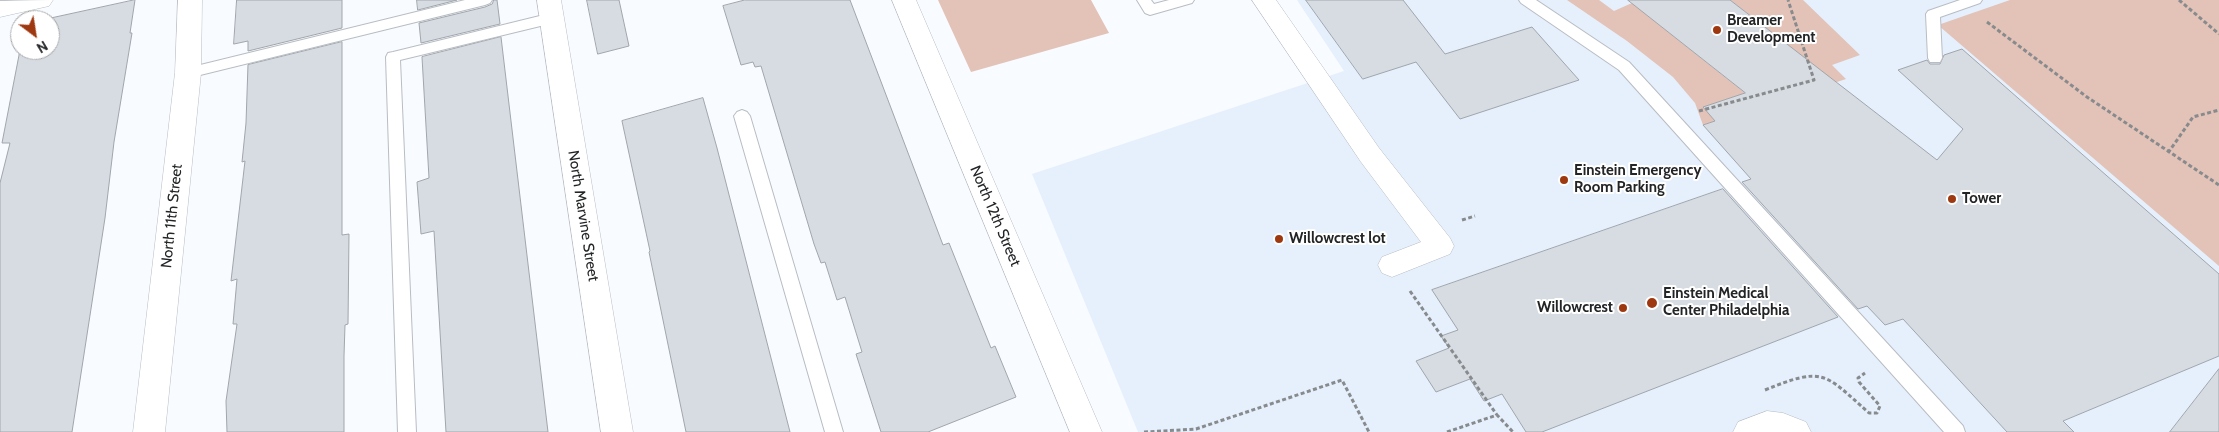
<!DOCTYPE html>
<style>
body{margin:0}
#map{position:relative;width:2219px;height:432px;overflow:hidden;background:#f8fbff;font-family:Cabin,sans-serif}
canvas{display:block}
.north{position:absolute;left:10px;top:10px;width:50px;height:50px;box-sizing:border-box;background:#fff;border:1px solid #a7a7a8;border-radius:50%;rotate:149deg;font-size:14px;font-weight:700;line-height:20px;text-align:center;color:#222426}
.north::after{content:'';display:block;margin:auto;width:18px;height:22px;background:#9e3810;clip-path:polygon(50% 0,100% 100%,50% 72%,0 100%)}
</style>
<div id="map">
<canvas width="2219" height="432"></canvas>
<div class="north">N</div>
</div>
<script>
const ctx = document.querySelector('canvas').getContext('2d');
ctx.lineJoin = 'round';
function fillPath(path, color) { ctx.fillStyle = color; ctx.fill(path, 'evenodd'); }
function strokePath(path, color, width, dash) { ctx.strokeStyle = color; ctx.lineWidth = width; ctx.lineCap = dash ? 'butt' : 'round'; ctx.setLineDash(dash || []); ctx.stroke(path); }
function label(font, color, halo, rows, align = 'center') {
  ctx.font = font + ' Cabin,sans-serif'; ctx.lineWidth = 4; ctx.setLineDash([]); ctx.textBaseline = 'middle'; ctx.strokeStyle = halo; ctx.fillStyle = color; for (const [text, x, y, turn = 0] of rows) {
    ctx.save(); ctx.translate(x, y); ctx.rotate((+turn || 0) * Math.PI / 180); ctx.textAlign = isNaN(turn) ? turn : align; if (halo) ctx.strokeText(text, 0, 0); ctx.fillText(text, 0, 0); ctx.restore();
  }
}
const built = new Path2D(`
 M1297 0H2219V432H1138L1032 174 1344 71Z`);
const green = new Path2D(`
 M938 0H1091L1109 33 971 72Z
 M1567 0H1599L1614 11 1632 3 1730 81 1792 48 1730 0H1803L1860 55 1832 65 1846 79 1767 105 1704 107 1715 121 1703 125 1695 103 1673 77 1627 41Z
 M2010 0H2219V266L1938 25Z`);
const building = new Path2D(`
 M135 0 130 33H132L114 142 105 218 72 432H0V183L10 143H2L20 50H50V20H42Z
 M237 0H342V28L248 51V41L234 44Z
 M417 0H457L418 10Z
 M494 0H497L500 24 421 43 419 23 485 7 492 4Z
 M587 0H619L629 46 598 54Z
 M745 0H850L943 245 949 243 991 348 995 346 1016 397 928 432H881L856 354 862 352 845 297 837 300 825 262 821 263 814 244 761 66 755 67 753 62 741 65 723 6Z
 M1306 0H1403L1445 54 1532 27 1579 80 1460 119 1416 62 1363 79Z
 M1628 0H1730L1937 160 1963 129 1898 70 1927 60 1930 64H1940L1944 55 1962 49 2219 274V356L2063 421 2074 432H2007L1903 319 1885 325 1867 306 1858 309 1742 182 1751 179 1703 125 1715 121 1703 107 1745 93Z
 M501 37 548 432H446L434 231 421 234 417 182 429 178 422 57Z
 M342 42V235L349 234 348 324 345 325 344 356V432H227L226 401 237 324H233L237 279 231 281 245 161 242 162 246 123 248 65Z
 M703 98 717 148 790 432H686L649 252 650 251 622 121Z
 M1723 189 1838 317 1542 432H1526L1502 394 1484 401 1470 379 1436 392 1416 361 1449 348 1441 336 1458 330 1432 290Z
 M2219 369V432H2170Z`);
const path = new Path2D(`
 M2179 0 2219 34
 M1987 22 2087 97 2219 185
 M1699 111 1814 80 1788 0
 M2168 153 2193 117 2219 110
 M1462 220 1475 216
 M1410 291 1497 415
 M1765 390C1824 366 1824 373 1869 413H1877L1880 406 1859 382 1858 378 1865 373
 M1144 432 1196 429 1342 380 1369 432
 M1447 432 1497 415 1513 432`);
const lane = new Path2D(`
 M465 0H492L490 3 485 5 188 78 183 77 181 73 183 69 188 68Z
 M1137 0H1151L1154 4 1169 0H1194L1192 3 1150 15 1145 13Z
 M1519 0H1536L1629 62 1963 426 1965 432H1944L1619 70 1521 3Z
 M1960 0H1982L1980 3 1940 17 1942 58 1940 62H1930L1928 58 1926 14 1928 11Z
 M552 13 557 14 559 18 557 22 400 60 416 432H398L386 57 388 53 393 52Z
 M742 110 747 112 750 116 843 432H825L734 116 737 112Z`);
const street = new Path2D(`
 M53 0 49 6 0 17V1Z
 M178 0H202L201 73 165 432H133L175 73Z
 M537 0H561L633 432H601Z
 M892 0H916L1102 432H1070Z
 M1252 0H1276L1379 148 1450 238 1454 246 1450 254 1392 277 1382 273 1378 265 1382 257 1421 242 1361 162Z
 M1767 411 1783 413 1806 422 1811 432H1733L1738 422Z`);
const markers = [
 [1717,30,5,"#9e3810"],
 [1564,180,5,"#9e3810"],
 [1952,199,5,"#9e3810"],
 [1279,239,5,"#9e3810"],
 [1652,303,6,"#9e3810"],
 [1623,308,5,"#9e3810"]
];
const poiNames = [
 ["Breamer",1727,21],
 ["Development",1727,38],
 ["Einstein Emergency",1574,171],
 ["Room Parking",1574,188],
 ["Tower",1962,199],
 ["Willowcrest lot",1289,239],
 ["Einstein Medical",1663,294],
 ["Center Philadelphia",1663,311],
 ["Willowcrest",1613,308,"right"]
];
const streetNames = [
 ["North 11th Street",172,216,-84],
 ["North Marvine Street",583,216,81],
 ["North 12th Street",995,216,67]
];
fillPath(built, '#e5f0fc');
fillPath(green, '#e3c2b7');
fillPath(building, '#d7dce2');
strokePath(building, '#a1a6ac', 1);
strokePath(lane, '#b8bdc3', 2);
strokePath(street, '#b8bdc3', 1);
strokePath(path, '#888b8e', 3, [4, 2.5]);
fillPath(lane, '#fff');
fillPath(street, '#fff');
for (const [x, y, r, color] of markers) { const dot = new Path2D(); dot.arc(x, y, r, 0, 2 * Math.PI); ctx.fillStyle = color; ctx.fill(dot); strokePath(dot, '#fff', 2); }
label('bold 15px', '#222426', '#fff', poiNames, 'left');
label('15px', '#222426', '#fff', streetNames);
</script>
